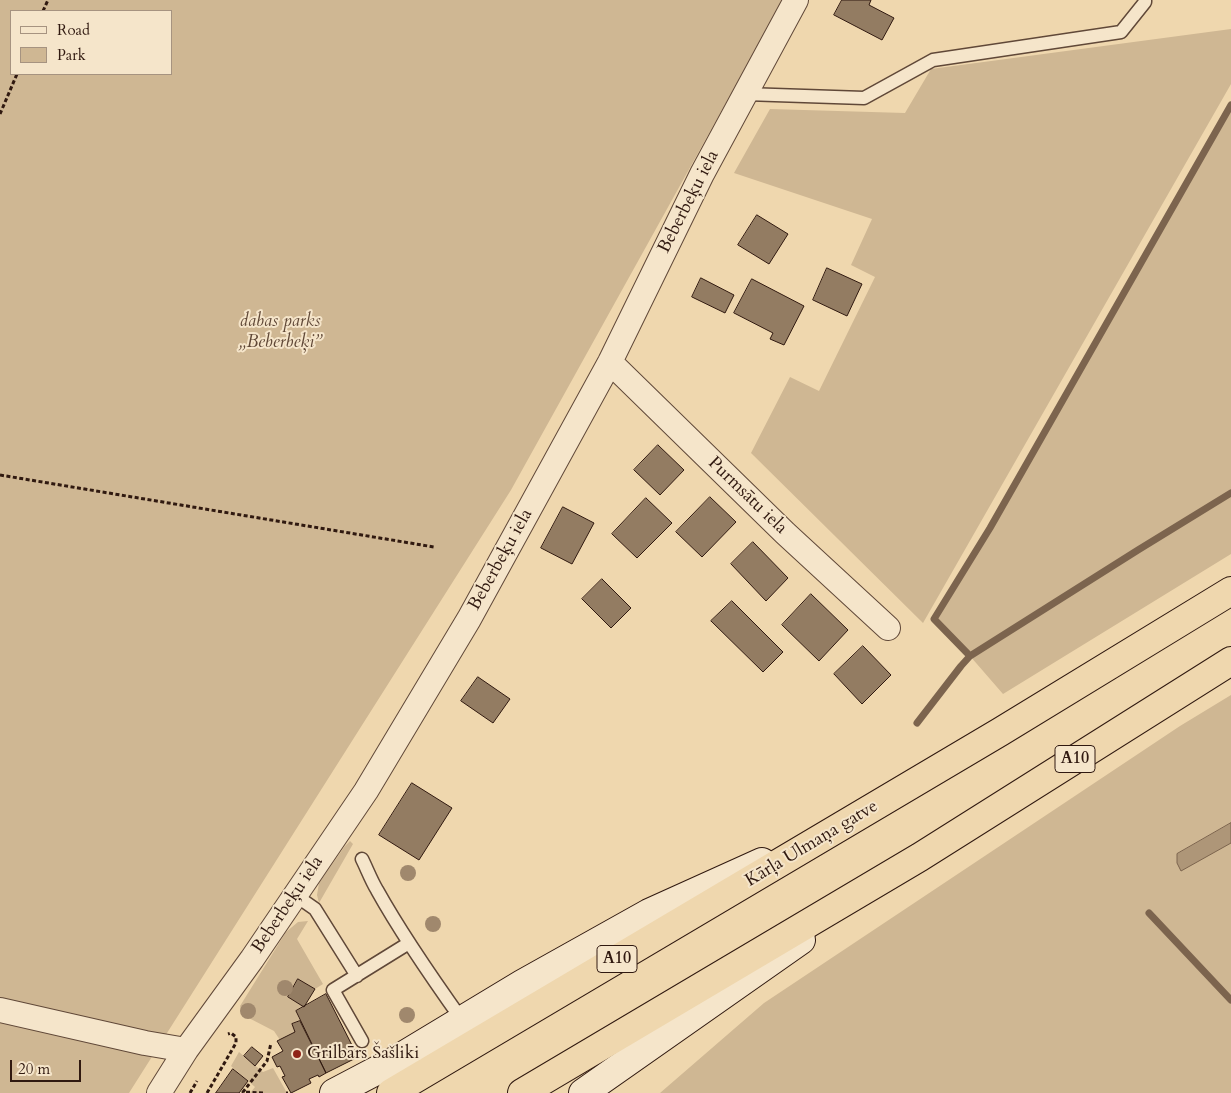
<!DOCTYPE html>
<meta charset="utf-8">
<style>
body{margin:0}
#map{position:relative;width:1231px;height:1093px;overflow:hidden;background:#efd7ae;font-family:Cardo,serif}
canvas{display:block}
.legend{position:absolute;left:10px;top:10px;width:162px;height:65px;box-sizing:border-box;background:#f5e5ca;border:1px solid #a69380;margin:0;padding:6px 9px;list-style:none;font-size:15px;color:#301910}
.legend li{display:flex;align-items:center;gap:10px;height:25px}
.legend b{width:25px;border:1px solid #a69380}
.scale{position:absolute;left:10px;top:1060px;width:71px;height:22px;box-sizing:border-box;border:2px solid #301910;border-top:0;padding-left:6px;font-size:15px;line-height:18px;white-space:nowrap;color:#301910;-webkit-text-stroke:4px #f5e5ca;paint-order:stroke}
</style>
<div id="map">
<canvas width="1231" height="1093"></canvas>
<ul class="legend">
<li><b style="height:6px;background:#f5e5ca"></b>Road</li>
<li><b style="height:14px;background:#cfb793"></b>Park</li>
</ul>
<div class="scale">20 m</div>
</div>
<script>
const ctx = document.querySelector('canvas').getContext('2d');
ctx.lineJoin = 'round';
function fillPath(path, color) { ctx.fillStyle = color; ctx.fill(path, 'evenodd'); }
function strokePath(path, color, width, dash) { ctx.strokeStyle = color; ctx.lineWidth = width; ctx.lineCap = dash ? 'butt' : 'round'; ctx.setLineDash(dash || []); ctx.stroke(path); }
function label(font, color, halo, rows, align = 'center') {
  ctx.font = font + ' Cardo,serif'; ctx.lineWidth = 4; ctx.setLineDash([]); ctx.textBaseline = 'middle'; ctx.strokeStyle = halo; ctx.fillStyle = color; for (const [text, x, y, turn = 0] of rows) {
    ctx.save(); ctx.translate(x, y); ctx.rotate((+turn || 0) * Math.PI / 180); ctx.textAlign = isNaN(turn) ? turn : align; if (halo) ctx.strokeText(text, 0, 0); ctx.fillText(text, 0, 0); ctx.restore();
  }
}
const green = new Path2D(`
 M0 0H783L511 490 129 1093H0ZM11 11H171V74H11Z
 M1231 29V84L923 623 751 453 790 377 819 391 875 277 851 265 872 219 734 173 770 109 905 113 931 69Z
 M1231 105V554L1003 694 970 656 934 619 990 528Z
 M1231 695V1093H660L764 1003 1180 726Z
 M350 841 353 844 319 903 317 895 319 883 345 846Z
 M308 921 297 939 323 984 315 989 298 979 288 997 304 1007 296 1011 300 1021 292 1024 295 1032 280 1040 274 1031 243 1015 240 1006 286 932 298 922Z
 M239 1052 263 1072 273 1068 287 1093H250L255 1087 231 1066Z`);
const water = new Path2D(`
 M1231 823V843L1181 871 1177 863V854Z`);
const stream = new Path2D(`
 M970 656 934 619 990 528 1231 105
 M917 723 961 666 970 656 1138 550 1231 493
 M1149 913 1231 1000`);
const building = new Path2D(`
 M842 0H871L869 5 894 18 882 40 834 15Z
 M757 215 788 234 769 264 738 245Z
 M827 268 862 284 847 316 813 300Z
 M701 278 734 295 725 313 692 297Z
 M752 279 804 306 784 345 770 339 773 333 734 313Z
 M658 445 684 470 660 495 634 470Z
 M710 497 736 522 702 557 676 532Z
 M646 498 672 523 637 558 612 534Z
 M563 507 594 523 572 564 541 548Z
 M753 542 788 578 766 601 731 564Z
 M602 579 631 608 611 628 582 599Z
 M811 594 848 630 819 661 782 625Z
 M732 601 783 652 763 672 711 621Z
 M863 646 891 675 862 704 834 674Z
 M478 677 510 699 493 723 461 701Z
 M412 783 452 808 419 860 379 835Z
 M298 979 315 989 304 1007 288 997Z
 M326 994 358 1057 326 1073 296 1011Z
 M300 1021 326 1073 319 1077 318 1075 309 1079 311 1083 291 1093 282 1077 285 1076 280 1066 277 1067 272 1057 283 1051 277 1041 295 1032 292 1024Z
 M252 1047 263 1056 255 1066 244 1056Z
 M233 1069 248 1081 239 1093H216Z`);
const path = new Path2D(`
 M43 11 48 0
 M0 114 17 74
 M0 475 434 547
 M190 1093 197 1081
 M207 1093 236 1043V1037L231 1033 228 1034
 M263 1093 243 1092 267 1061 271 1043
 M286 1093H288`);
const lane = new Path2D(`
 M745 94 864 98 933 60 1121 32 1145 2V0
 M362 859C367 869 371 880 377 890 402 935 432 978 462 1020
 M295 895 315 909 357 976
 M362 1041 333 990 409 943`);
const street = new Path2D(`
 M610 362 785 533 888 628
 M0 1010 145 1043 186 1050
 M159 1093 186 1050 252 959 366 791 469 619 610 362 702 174 796 0`);
const secondary = new Path2D(`
 M334 1093 391 1063 522 984 649 913 762 862
 M583 1093 801 940`);
const highway = new Path2D(`
 M391 1093 1000 732 1231 591
 M522 1093 920 857 1231 661`);
const trees = [
 [408,873],
 [433,924],
 [285,988],
 [248,1011],
 [407,1015]
];
const markers = [
 [297,1054,5,"#8f2418"]
];
const shields = [
 [1075,759,40],
 [617,959,40]
];
const shieldNames = [
 ["A10",1075,759],
 ["A10",617,959]
];
const streetNames = [
 ["Beberbeķu iela",689,202,-63],
 ["Purmsātu iela",747,496,44],
 ["Beberbeķu iela",501,560,-61],
 ["Kārļa Ulmaņa gatve",812,844,-31],
 ["Beberbeķu iela",288,905,-56]
];
const parkNames = [
 ["dabas parks",280,322],
 ["„Beberbeķi”",280,343]
];
const poiNames = [
 ["Grilbārs Šašliki",307,1054]
];
fillPath(green, '#cfb793');
fillPath(water, '#ae9678');
strokePath(water, '#7c644e', 1);
strokePath(stream, '#7c644e', 7);
fillPath(building, '#937c62');
strokePath(building, '#301910', 1);
strokePath(lane, '#604838', 15);
strokePath(street, '#604838', 26);
strokePath(secondary, '#301910', 30);
strokePath(highway, '#301910', 30);
strokePath(path, '#301910', 3, [4, 2.5]);
strokePath(lane, '#f5e5ca', 12);
strokePath(street, '#f5e5ca', 24);
strokePath(secondary, '#f5e5ca', 28);
strokePath(highway, '#efd7ae', 28);
ctx.fillStyle = '#a0886d';
for (const [x, y] of trees) { ctx.beginPath(); ctx.arc(x, y, 8, 0, 2 * Math.PI); ctx.fill(); }
for (const [x, y, r, color] of markers) { const dot = new Path2D(); dot.arc(x, y, r, 0, 2 * Math.PI); ctx.fillStyle = color; ctx.fill(dot); strokePath(dot, '#f5e5ca', 2); }
for (const [x, y, w] of shields) { const box = new Path2D(); box.roundRect(x - w / 2, y - 13.5, w, 27, 4); ctx.fillStyle = '#f5e5ca'; ctx.fill(box); strokePath(box, '#301910', 1); }
label('bold 16px', '#301910', null, shieldNames);
label('18px', '#301910', '#f5e5ca', streetNames);
label('italic 18px', '#604837', '#f5e5ca', parkNames);
label('18px', '#301910', '#f5e5ca', poiNames, 'left');
</script>
